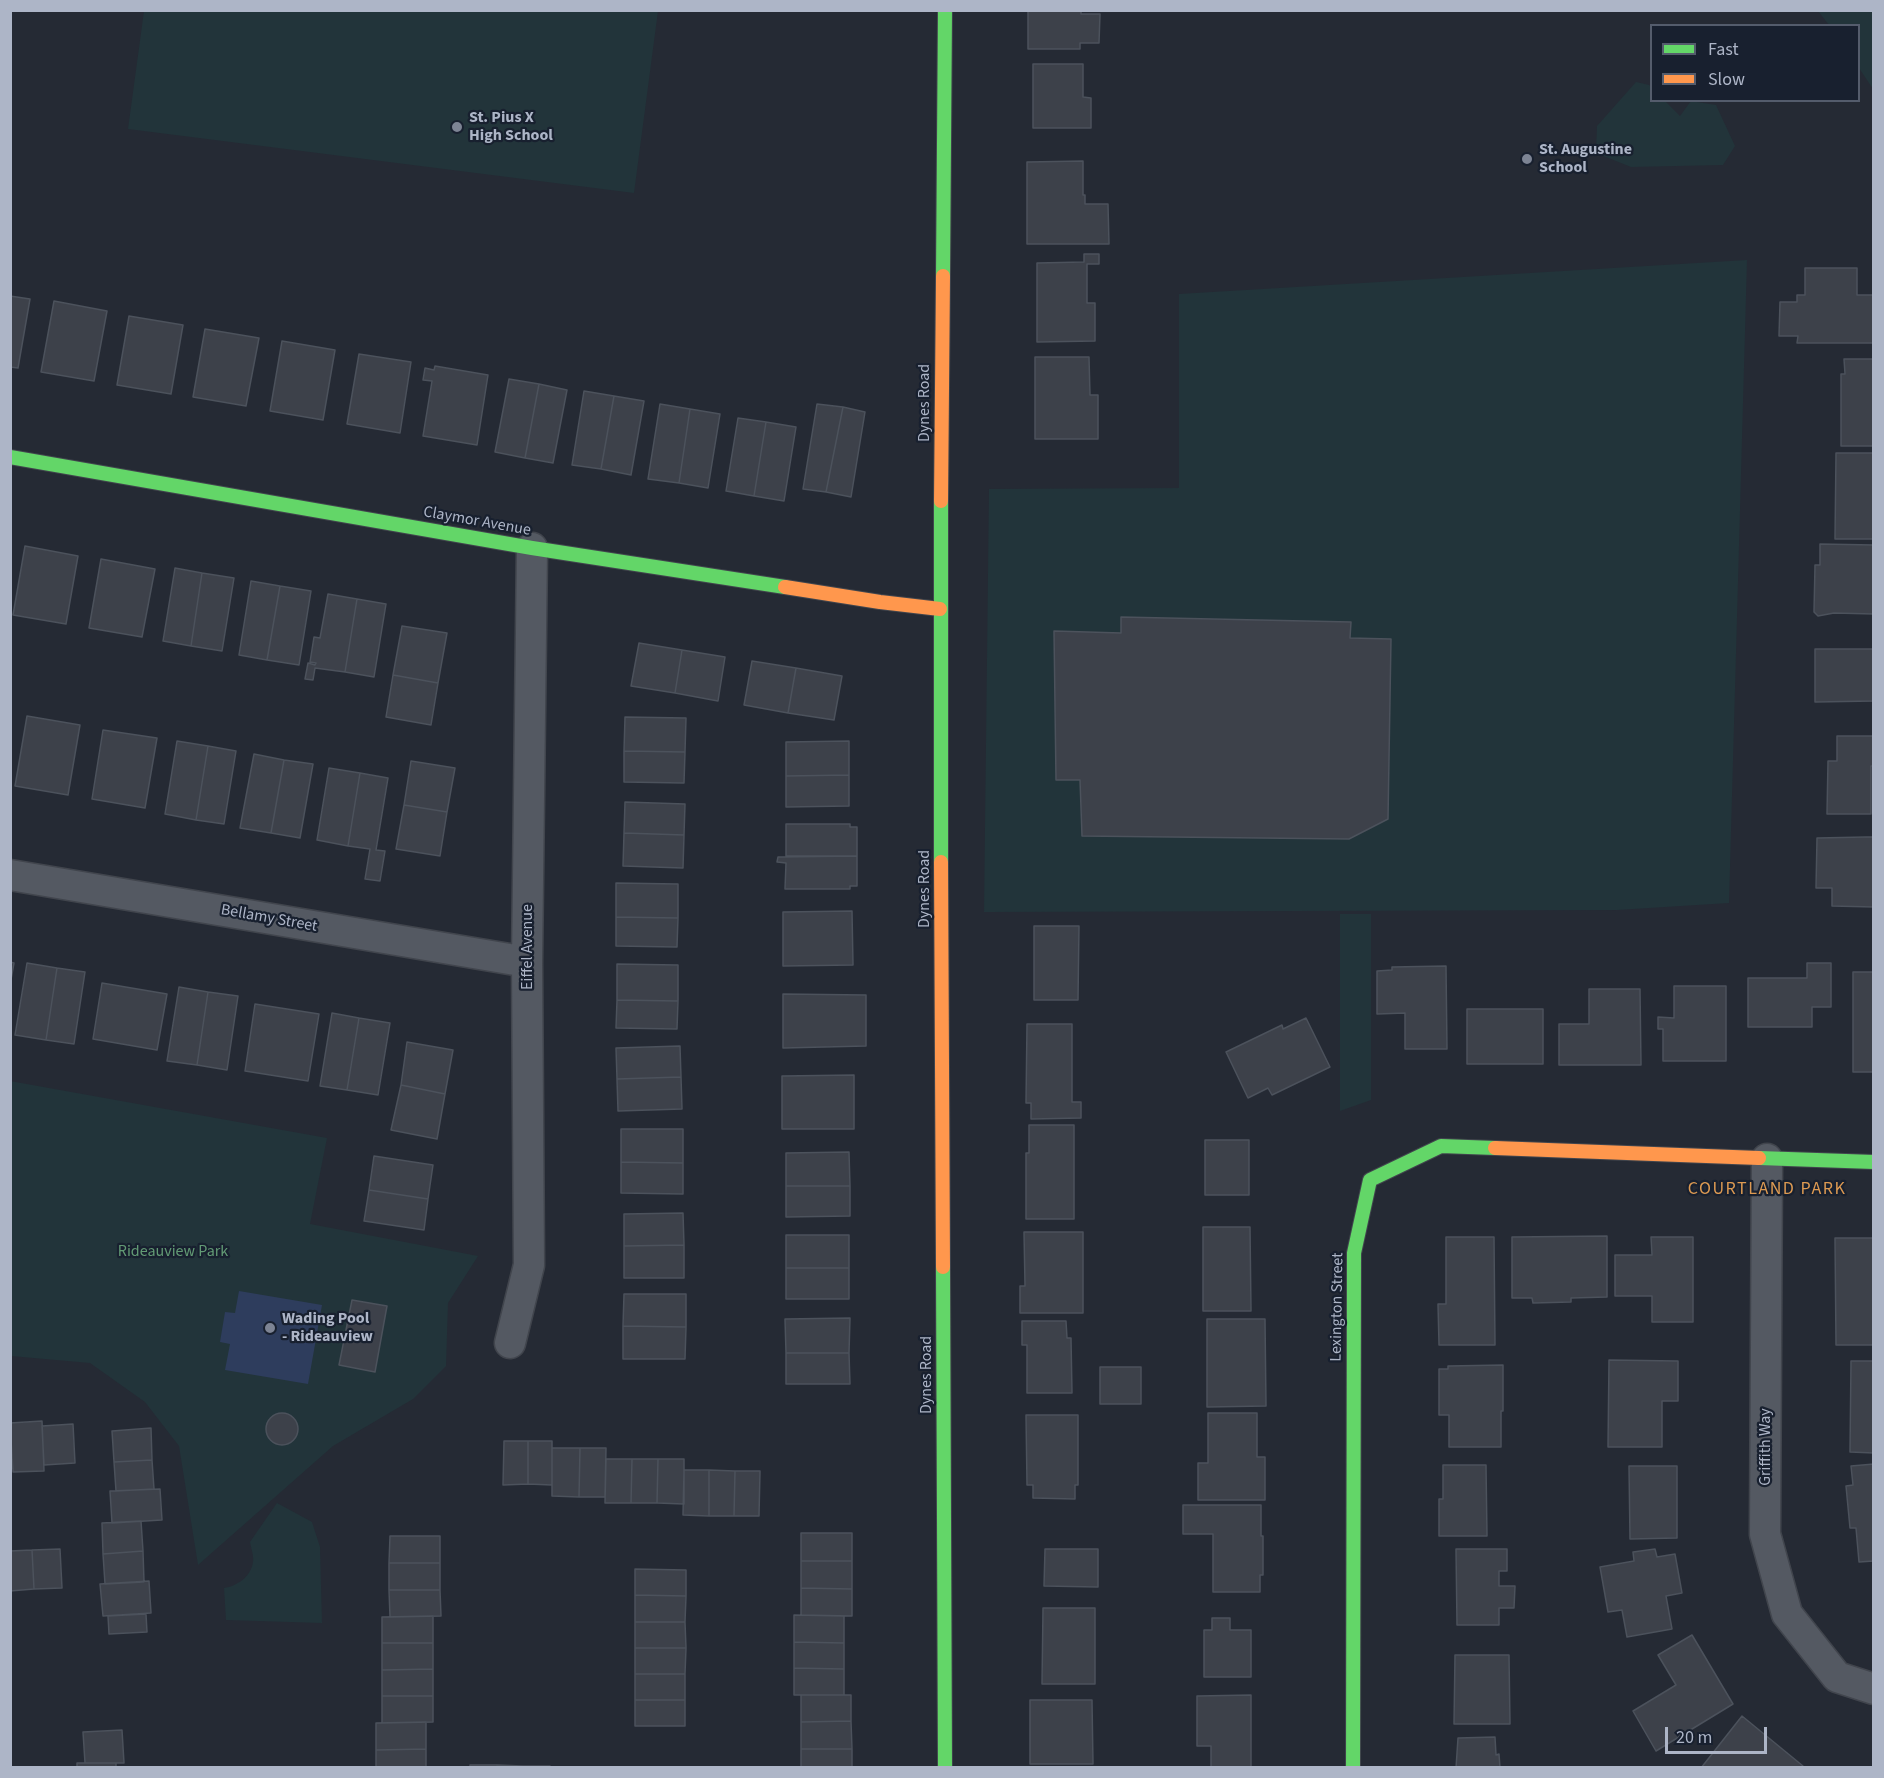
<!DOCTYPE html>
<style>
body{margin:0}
#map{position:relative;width:1884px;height:1778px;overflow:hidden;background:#252a34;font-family:"Source Sans 3",sans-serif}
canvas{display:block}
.frame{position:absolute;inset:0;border:12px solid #adb5c7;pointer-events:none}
.legend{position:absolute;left:1650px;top:24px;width:210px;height:78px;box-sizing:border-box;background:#18202f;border:2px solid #545c6c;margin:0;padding:8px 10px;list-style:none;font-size:18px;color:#adb5c7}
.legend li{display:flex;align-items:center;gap:12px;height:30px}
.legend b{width:30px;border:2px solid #545c6c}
.scale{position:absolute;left:1665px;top:1727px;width:102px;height:27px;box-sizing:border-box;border:3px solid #adb5c7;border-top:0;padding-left:8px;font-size:18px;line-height:21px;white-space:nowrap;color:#adb5c7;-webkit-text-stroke:4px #18202f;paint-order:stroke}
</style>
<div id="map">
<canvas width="1884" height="1778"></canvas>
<div class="frame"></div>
<ul class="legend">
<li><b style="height:8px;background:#63d668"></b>Fast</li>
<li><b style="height:8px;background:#ff974d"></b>Slow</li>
</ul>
<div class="scale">20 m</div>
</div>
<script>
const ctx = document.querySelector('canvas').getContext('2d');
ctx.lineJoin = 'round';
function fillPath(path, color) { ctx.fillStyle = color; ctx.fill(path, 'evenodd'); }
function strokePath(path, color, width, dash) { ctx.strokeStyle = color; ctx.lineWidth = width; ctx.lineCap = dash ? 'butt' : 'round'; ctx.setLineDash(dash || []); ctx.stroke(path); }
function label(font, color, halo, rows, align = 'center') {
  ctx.font = font + ' "Source Sans 3",sans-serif'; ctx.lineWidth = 4.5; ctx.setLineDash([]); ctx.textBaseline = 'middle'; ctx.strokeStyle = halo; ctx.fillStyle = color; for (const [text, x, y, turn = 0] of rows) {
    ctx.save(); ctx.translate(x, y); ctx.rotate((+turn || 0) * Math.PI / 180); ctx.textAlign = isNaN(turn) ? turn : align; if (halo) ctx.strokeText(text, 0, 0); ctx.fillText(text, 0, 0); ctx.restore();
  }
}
const green = new Path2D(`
 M144 11H658L634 193 128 129Z
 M1818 11H1873V89L1859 68 1858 26 1829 25Z
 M1636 82 1649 85 1651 87 1652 100 1665 101 1680 116 1691 101 1716 105 1735 146 1723 165 1631 167 1596 153 1597 126Z
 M1747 260 1729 903 1617 910 984 912 989 489 1179 488V294Z
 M1340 914H1371V1100L1340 1111Z
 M10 1081 327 1138 310 1224 478 1256 448 1303 446 1366 413 1399 333 1446 198 1565 179 1446 145 1402 90 1363 11 1356Z
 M277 1503 312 1522 320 1547 322 1623 226 1620 224 1588C237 1586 251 1577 253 1562 254 1556 251 1548 250 1542Z`);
const water = new Path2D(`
 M239 1291 322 1305 308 1384 225 1370 230 1344 220 1342 225 1312 235 1313Z`);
const building = new Path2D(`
 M1028 10H1081V14H1100L1099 43H1080V49H1028Z
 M1033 64H1083V97L1091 98V128H1033Z
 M1083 161V195H1085V204H1108L1109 244H1027V162Z
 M1084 254H1099V264H1087V303H1095V341L1037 342V263L1084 262Z
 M1805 268H1857V295H1874V343H1797L1798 336H1779L1780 302H1797V295H1805Z
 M10 296 30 299 18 368 10 367Z
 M54 301 107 311 94 381 41 372Z
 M129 316 183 325 171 394 117 385Z
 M205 329 259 338 246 406 193 397Z
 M282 341 335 350 323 420 270 411Z
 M359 354 411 362 400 433 347 424Z
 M1035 357H1089L1090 395H1098V439H1035Z
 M1844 359H1874V446H1841V374H1845Z
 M435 366 488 375 477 445 423 436 432 381 423 380 425 368 434 370Z
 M509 379 539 384 525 458 495 452Z
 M539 384 567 390 553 463 525 458Z
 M584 391 614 396 601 469 572 465Z
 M614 396 644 401 631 475 601 469Z
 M660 404 690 409 679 483 648 479Z
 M817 404 843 407 826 492 803 489Z
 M843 407 865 412 851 497 826 492Z
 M690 409 720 414 708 488 679 483Z
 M738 418 766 422 754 496 726 491Z
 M766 422 796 427 784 501 754 496Z
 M1836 453H1874V539H1835Z
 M1820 544 1874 545V614L1834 613 1818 616 1814 612 1815 565H1820Z
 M25 546 78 556 66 624 13 615Z
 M101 559 155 569 142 637 89 628Z
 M175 568 202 573 191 646 163 641Z
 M202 573 234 578 222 651 191 646Z
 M251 581 280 586 267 660 239 655Z
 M280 586 311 591 299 665 267 660Z
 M328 594 357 599 345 672 315 668 313 680 305 679 308 663 315 665 316 663 310 662 314 637 320 638Z
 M357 599 386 604 374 677 345 672Z
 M1121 617 1351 622 1350 638 1391 639 1388 819 1349 839 1082 836 1080 780H1056L1054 631 1121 633Z
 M402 626 447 633 438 683 393 675Z
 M639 643 682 650 675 693 631 686Z
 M1815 649H1874V701L1815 702Z
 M682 650 725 657 718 701 675 693Z
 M752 661 796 668 788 713 744 705Z
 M796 668 842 676 834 720 788 713Z
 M393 675 438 683 431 725 386 717Z
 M27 716 80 725 68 795 15 786Z
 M625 717 686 718 685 752 624 751Z
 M103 730 157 738 145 808 92 799Z
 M1837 736H1874V766H1871V814H1827L1828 761H1837Z
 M177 741 208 746 196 820 165 814Z
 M849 741V775L786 776V742Z
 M208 746 236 751 224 824 196 820Z
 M624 751 685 752 684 783 624 782Z
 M254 754 284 760 271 833 240 828Z
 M284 760 313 764 300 838 271 833Z
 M411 761 455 768 447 812 404 805Z
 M329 768 360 773 348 846 317 840Z
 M360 773 388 778 376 850 385 851 380 881 365 879 370 849 348 846Z
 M849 775V806L786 807V776Z
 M625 802 685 804 684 835 624 833Z
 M404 805 447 812 440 856 396 849Z
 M786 824H850V827H857V856H786Z
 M624 833 684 835 683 868 623 866Z
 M1866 837H1874V907L1832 906V888H1816L1817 838Z
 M857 856V886H850V889H785L786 863 777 862 778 857Z
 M616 883 678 884V918L616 917Z
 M852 911 853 965 783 966V912Z
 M616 917 678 918 677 947 616 946Z
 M1034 926H1079L1078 1000H1034Z
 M10 962 14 963 10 985Z
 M27 963 57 968 46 1040 15 1035Z
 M1807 963H1831V1007H1812V1027H1748V978H1807Z
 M617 964 678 965V1001L617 1000Z
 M1446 966 1447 1049H1405V1013L1377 1014V971L1392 970V967Z
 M57 968 85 972 74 1044 46 1040Z
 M1853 972H1874V1072H1853Z
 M102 983 167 994 157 1050 93 1039Z
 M1674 986H1726V1061H1663V1029H1658V1017L1674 1018Z
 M179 987 208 992 197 1065 167 1061Z
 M1589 989H1640L1641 1065H1559V1024H1589Z
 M208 992 238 996 227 1070 197 1065Z
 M783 994 866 995V1046L783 1048Z
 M617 1000 678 1001 677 1029 616 1028Z
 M255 1004 319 1014 308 1081 245 1071Z
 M1467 1009H1543V1064H1467Z
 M332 1013 359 1018 347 1090 320 1086Z
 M359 1018 390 1023 378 1095 347 1090Z
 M1306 1018 1330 1067 1272 1095 1268 1088 1248 1098 1226 1052 1282 1025 1283 1029Z
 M1027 1024H1072V1102H1081V1118L1031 1119V1103H1026Z
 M407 1042 453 1050 445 1094 401 1085Z
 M680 1046 681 1077 617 1079 616 1048Z
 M854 1075V1129H782V1076Z
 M681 1077 682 1109 618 1111 617 1079Z
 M401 1085 445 1094 437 1139 391 1130Z
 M1029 1125H1074V1219H1026V1153H1029Z
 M621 1129H683V1163L621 1162Z
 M1205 1140H1249V1195H1205Z
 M849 1152 850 1186H786V1153Z
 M374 1156 433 1165 428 1199 369 1190Z
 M621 1162 683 1163V1194L621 1193Z
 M786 1186H850V1216L786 1217Z
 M369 1190 428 1199 424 1230 364 1221Z
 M683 1213 684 1245 624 1246V1214Z
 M1203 1227H1250L1251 1311H1203Z
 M1024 1232H1083V1313H1020V1286H1025Z
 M786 1235H849V1268H786Z
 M1607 1236V1297L1571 1298V1302L1533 1303 1532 1298H1512V1237Z
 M1446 1237H1494L1495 1345H1439L1438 1304H1446Z
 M1651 1237H1693V1322H1652V1296H1615V1255H1652Z
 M1835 1238H1874V1345H1836Z
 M684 1245V1278H624V1246Z
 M786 1268H849V1299H786Z
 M624 1294H686V1327L623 1326Z
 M352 1300 387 1306 375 1372 339 1365Z
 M850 1318 849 1353H786L785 1319Z
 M1207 1319H1265L1266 1406 1207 1407Z
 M1022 1321H1066L1067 1338H1071L1072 1393H1027V1345H1022Z
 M623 1326 686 1327 685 1359H623Z
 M786 1353H849L850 1384H786Z
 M1609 1360 1678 1361V1401H1662V1447H1608Z
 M1851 1361H1874V1453L1850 1452Z
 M1503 1365V1411H1501V1447H1449V1415H1439V1369H1448V1366Z
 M1100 1367H1141V1404H1100Z
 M1208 1413H1257V1457H1265V1500H1198V1463H1208Z
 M266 1429a16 16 0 1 1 32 0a16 16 0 1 1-32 0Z
 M1026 1415H1078V1485H1075V1499L1033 1498V1485H1027Z
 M42 1421 44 1471 13 1472 10 1423Z
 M73 1424 75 1463 44 1465 42 1426Z
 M151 1428 152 1460 114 1462 112 1431Z
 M10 1431 12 1468 10 1469Z
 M504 1441H528V1484L503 1485Z
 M528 1441H552V1485L528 1484Z
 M552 1448H580L579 1497 552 1496Z
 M580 1448H606L605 1497H579Z
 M606 1459H632L631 1503H605Z
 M632 1459H658L657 1503H631Z
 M658 1459H684V1504L657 1503Z
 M152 1460 154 1489 116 1491 114 1462Z
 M1874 1464V1561L1859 1562 1856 1528H1850L1846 1486 1853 1485 1851 1466Z
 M1443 1465H1486L1487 1536H1439V1499H1443Z
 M1629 1466H1677V1538L1630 1539Z
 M684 1470H709V1516L683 1515Z
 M709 1470 735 1471 734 1516H709Z
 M735 1471H760L759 1516H734Z
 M160 1489 162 1520 112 1523 110 1491Z
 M1183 1505H1261V1536H1263V1575H1260V1592H1213V1534H1183Z
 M141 1521 143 1551 103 1554 102 1523Z
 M801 1533H852V1561H801Z
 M390 1536H440V1563H389Z
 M60 1549 62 1588 34 1589 32 1550Z
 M1045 1549H1098V1587L1044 1586Z
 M1456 1549H1507V1571H1499V1586H1515L1514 1608H1499V1625H1457Z
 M1655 1549 1657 1557 1675 1554 1682 1593 1666 1596 1672 1629 1627 1637 1622 1610 1608 1612 1600 1567 1634 1561 1633 1552Z
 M32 1550 34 1589 10 1591V1551Z
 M143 1551 144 1582 105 1584 103 1554Z
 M801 1561H852V1589L801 1588Z
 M389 1563H440V1590H389Z
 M635 1569 686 1570V1596L635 1595Z
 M149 1581 151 1613 103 1616 100 1584Z
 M801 1588 852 1589V1616L801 1615Z
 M389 1590H440L441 1616 390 1617Z
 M635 1595 686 1596 685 1622H635Z
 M1043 1608H1095V1684H1042Z
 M146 1614 147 1632 109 1634 108 1616Z
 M794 1615 844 1616V1643L794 1642Z
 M433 1616V1643H382V1617Z
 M1212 1618H1230V1630H1251V1677H1204V1630H1212Z
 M635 1622H685L686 1648H635Z
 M1692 1635 1733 1704 1656 1751 1633 1711 1676 1685 1658 1655Z
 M794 1642 844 1643V1669L794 1668Z
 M382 1643H433V1669L382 1670Z
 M635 1648H686L685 1674H635Z
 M1455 1655H1509L1510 1724H1454Z
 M794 1668 844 1669V1695H794Z
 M433 1669V1696H382V1670Z
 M635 1674H685V1700H635Z
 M801 1695H851V1721L801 1722Z
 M1251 1695V1768H1211V1746H1197V1696Z
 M382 1696H433V1722L382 1723Z
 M635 1700H685V1726H635Z
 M1030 1700H1092L1093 1764H1030Z
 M1742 1716 1803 1766 1802 1768H1701Z
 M851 1721 852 1749H801V1722Z
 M426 1722V1749L376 1750V1723Z
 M122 1730 124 1763H85L83 1732Z
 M1495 1737 1496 1755 1499 1754 1500 1768H1456L1458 1738Z
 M426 1749V1768H376V1750Z
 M801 1749H852V1768H801Z
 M77 1763H116V1768H77Z
 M470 1765H497V1768H470Z
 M497 1765 523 1766V1768H497Z
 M523 1766H550V1768H523Z`);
const street = new Path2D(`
 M10 875 527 962
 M1767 1159 1765 1534 1787 1614 1837 1677 1874 1689
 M510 1343 529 1265 527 962 532 548`);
const fast = new Path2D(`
 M943 276 945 10
 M10 457 532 548 785 587
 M941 501V862
 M1759 1158 1874 1162
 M943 1267 945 1768
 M1353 1768 1354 1253 1370 1180 1441 1146 1495 1148`);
const slow = new Path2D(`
 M941 501 943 276
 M785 587 880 602 940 609
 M941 862 943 1267
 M1495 1148 1759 1158`);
const markers = [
 [457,127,6,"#7d8494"],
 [1527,159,6,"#7d8494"],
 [270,1328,6,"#7d8494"]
];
const poiNames = [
 ["St. Pius X",469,118],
 ["High School",469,136],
 ["St. Augustine",1539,150],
 ["School",1539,168],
 ["Wading Pool",282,1319],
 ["- Rideauview",282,1337]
];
const streetNames = [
 ["Dynes Road",925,403,-90],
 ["Claymor Avenue",477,522,10],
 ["Dynes Road",925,889,-90],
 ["Bellamy Street",269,919,10],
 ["Eiffel Avenue",528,947,-90],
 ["Lexington Street",1338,1307,-89],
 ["Dynes Road",927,1375,-90],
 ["Griffith Way",1766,1447,-90]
];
const parkNames = [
 ["Rideauview Park",173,1252]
];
const neighbourhoodNames = [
 ["COURTLAND PARK",1767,1190]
];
fillPath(green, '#22343a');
fillPath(water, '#2e3d5d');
fillPath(building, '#3d414a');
strokePath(building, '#4c525c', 1.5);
strokePath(street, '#41454d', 33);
strokePath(fast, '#41454d', 16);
strokePath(slow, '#41454d', 16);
strokePath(street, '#545962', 30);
strokePath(fast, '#63d668', 14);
strokePath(slow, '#ff974d', 14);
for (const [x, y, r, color] of markers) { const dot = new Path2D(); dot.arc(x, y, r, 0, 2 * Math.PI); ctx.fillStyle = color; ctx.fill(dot); strokePath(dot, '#18202f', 2); }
label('bold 16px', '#adb5c7', '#18202f', poiNames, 'left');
label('16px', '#adb5c7', '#18202f', streetNames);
label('16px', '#629a74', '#18202f', parkNames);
ctx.letterSpacing = '1.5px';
label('18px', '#dd9a52', '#18202f', neighbourhoodNames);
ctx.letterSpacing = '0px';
</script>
